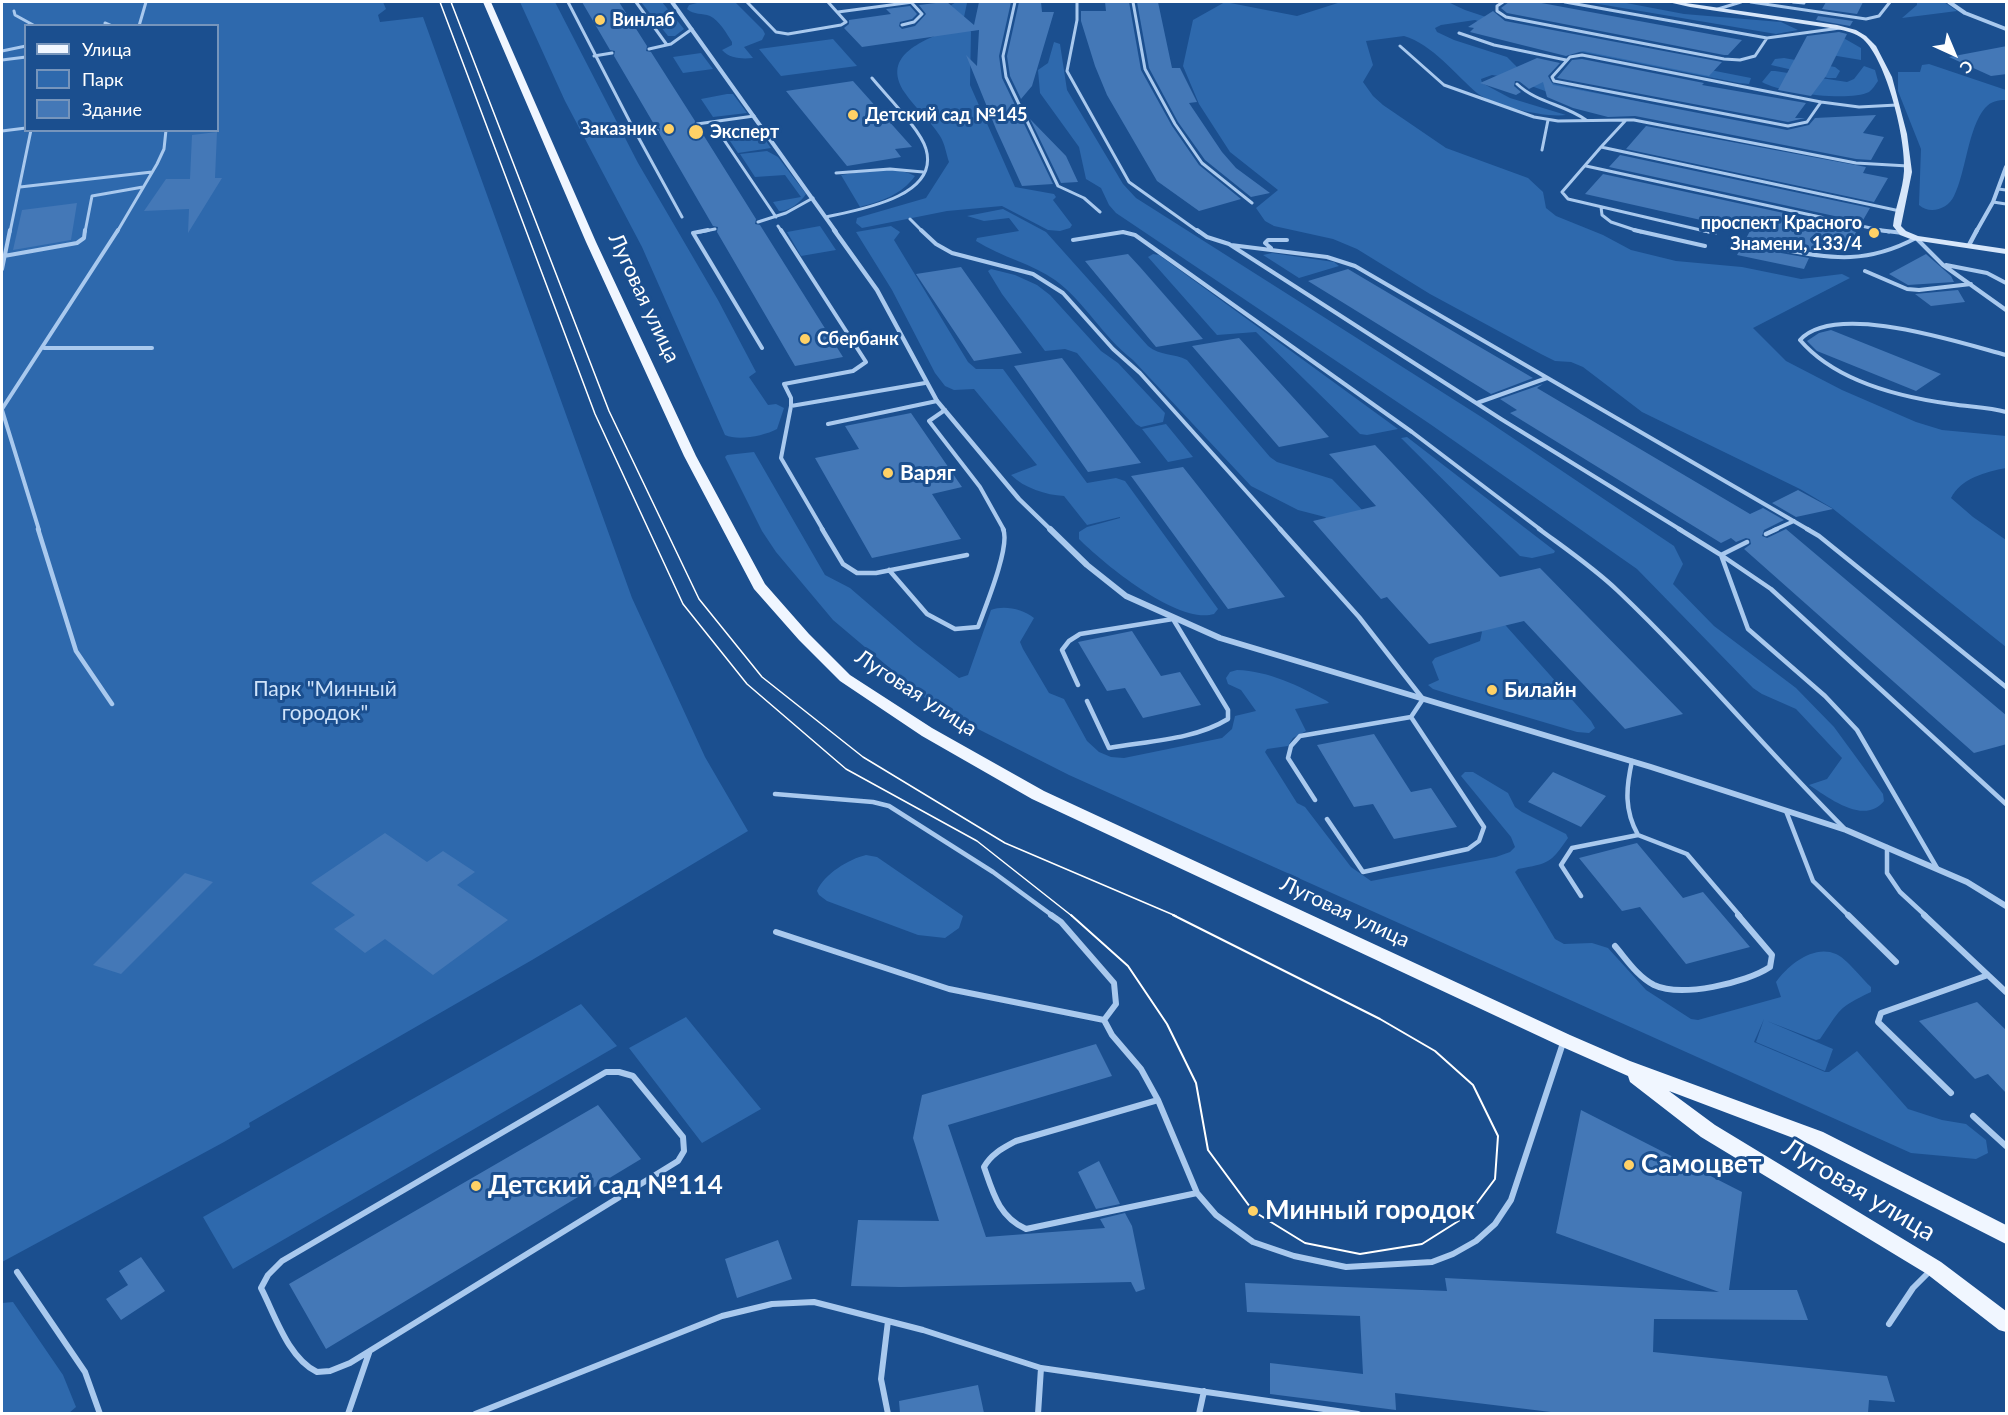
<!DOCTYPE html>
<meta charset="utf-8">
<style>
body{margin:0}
#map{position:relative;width:2008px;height:1415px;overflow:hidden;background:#1b4f8f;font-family:Lato,sans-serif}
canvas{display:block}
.frame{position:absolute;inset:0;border:3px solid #fff;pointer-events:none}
.legend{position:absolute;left:24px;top:24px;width:195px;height:108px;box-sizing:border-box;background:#1b4f8f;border:2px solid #7695bc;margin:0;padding:8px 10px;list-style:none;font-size:18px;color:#fff}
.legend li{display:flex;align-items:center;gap:12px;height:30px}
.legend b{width:30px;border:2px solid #7695bc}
.north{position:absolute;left:1924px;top:24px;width:60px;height:60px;-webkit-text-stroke:4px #1b4f8f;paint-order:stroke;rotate:136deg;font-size:16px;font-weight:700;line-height:24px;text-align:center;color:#fff}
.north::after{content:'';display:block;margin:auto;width:21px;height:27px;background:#fff;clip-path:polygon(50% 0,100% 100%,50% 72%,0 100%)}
</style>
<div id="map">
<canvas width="2008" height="1415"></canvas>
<div class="frame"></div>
<ul class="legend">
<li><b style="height:8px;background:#f0f6ff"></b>Улица</li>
<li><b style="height:16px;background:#2e69ad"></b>Парк</li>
<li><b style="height:16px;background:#4478b7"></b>Здание</li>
</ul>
<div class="north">С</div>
</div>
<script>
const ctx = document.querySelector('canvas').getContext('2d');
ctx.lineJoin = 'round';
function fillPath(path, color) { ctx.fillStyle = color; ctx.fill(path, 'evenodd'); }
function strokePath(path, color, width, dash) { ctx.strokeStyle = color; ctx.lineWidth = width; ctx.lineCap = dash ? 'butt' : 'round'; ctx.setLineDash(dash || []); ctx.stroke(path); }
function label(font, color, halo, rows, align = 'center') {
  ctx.font = font + ' Lato,sans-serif'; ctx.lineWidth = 6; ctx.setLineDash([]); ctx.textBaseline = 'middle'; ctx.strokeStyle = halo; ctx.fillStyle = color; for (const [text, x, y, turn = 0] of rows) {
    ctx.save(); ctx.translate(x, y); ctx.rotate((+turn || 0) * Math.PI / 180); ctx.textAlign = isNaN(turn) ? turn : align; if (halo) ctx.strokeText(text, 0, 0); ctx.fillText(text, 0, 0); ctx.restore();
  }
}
const green = new Path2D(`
 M2 2H383L386 9 378 15 380 22 423 17 632 598 705 757 748 831 532 960 249 1123 250 1127 224 1142 2 1262ZM26 26H218V130H26Z
 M520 2H555L638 163 718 300 756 372 749 377 768 405 776 404 784 408 777 429C764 436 738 441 725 435L642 247 565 101Z
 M641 2H662L684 29 675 36H668Z
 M701 2H735L763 30 765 34 762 40 744 47 753 58C743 59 730 59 722 50L732 45V42C727 34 719 20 710 16 702 13 694 15 687 9L689 5Z
 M956 2 967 3 964 17 971 32 970 85 1015 187 1054 194 1056 197 1053 200 1072 225 1070 228 1060 231 1048 230 1002 206 947 211 862 228 856 223 857 218 926 198 949 162C946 153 945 144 940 136 930 120 915 108 905 93 879 54 926 40 953 28L947 8Z
 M1225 2 1297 16 1341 2H1448L1465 10 1552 39 1751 78 1749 84 1739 83 1567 49 1475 20 1441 25 1435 28 1437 32 1454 40 1507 57 1519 69 1555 84 1678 110 1548 92 1506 77 1492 75 1481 79 1482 83 1510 98 1566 115C1545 118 1494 106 1477 93 1456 75 1432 44 1404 36L1366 41 1373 65 1363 82 1373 96 1383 105 1446 148 1528 178 1543 192 1546 208 1556 216 1603 235 1631 250 1676 261 1742 267 1801 279 1842 274 1850 278 1753 328 1786 361 1842 390 1916 422 1942 430 2006 436V468C1986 472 1961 478 1951 498L1973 517 2006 540V647L1832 508 1800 489 1642 412 1583 367 1571 362 1555 361 1541 354 1430 294 1357 249 1333 239 1274 226 1265 221 1256 208 1278 190 1230 152 1199 104 1183 66 1193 20Z
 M1587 2H1621L1684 14 1781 22 1798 30 1776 34Z
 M1917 2H1944L1957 11 1902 18 1917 5Z
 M1840 36 1861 48V60L1801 50Z
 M833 39 857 66 781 76 759 49Z
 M1054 42 1060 44 1067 90 1123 184 1136 198 1483 418 1674 546 1683 564 1673 584 1714 626 1796 688 1834 727 1883 794 1884 801C1864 826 1828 797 1809 785L1827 779 1842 758 1796 709 1762 694 1753 688 1637 569 1430 424 1116 213 1109 205 1101 188 1086 179 1079 147 1040 93 1038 70 1048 63Z
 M701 53 713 69 683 73 673 57Z
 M1784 58 1835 67 1840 71 1836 78H1828L1771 65 1775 59Z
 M1929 64 2006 90V100C1998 100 1991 101 1985 108 1968 128 1966 172 1954 196 1948 209 1930 215 1919 205L1921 149 1898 91V72H1920L1922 65Z
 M1864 66 1875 70 1878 81C1875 85 1873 89 1869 92 1849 102 1781 93 1762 82L1771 71H1775L1847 82 1854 79Z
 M727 94H733L747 113 713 117 701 99Z
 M758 130 771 148 738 153 726 135Z
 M767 151 778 157 806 194C801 202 788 212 779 211L773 202 801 197 785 175 755 177 740 154Z
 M874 170C888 170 903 169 915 176 901 195 882 201 860 207L841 175Z
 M1003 209 1046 232 1148 346C1160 356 1174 353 1187 360L1270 457 1277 462 1332 479 1434 584 1348 538 1325 517 1298 510 1251 486 1133 360C1103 337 1085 302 1055 280 1033 264 1001 257 976 241L977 238 1019 231 1009 218 984 221 967 216Z
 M820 226 836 250 801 256 787 232Z
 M891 226 900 232 894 240 968 362 976 369H1003L1087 483 1116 478 1125 481 1218 609 1214 614C1178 625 1104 564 1079 539V532L1087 527 1120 518V517L1087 525 1064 496C1046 495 1024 488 1011 475L1037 465 974 389 954 390 945 386 935 373 892 290 856 232Z
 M1272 253 1334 262 1339 266 1299 278 1263 255Z
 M1153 254 1159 255 1398 429 1367 435 1360 434 1256 332 1217 335 1148 257Z
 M991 269 1015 275 1037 285 1050 295 1101 351 1118 363 1165 413 1163 422 1141 427 1136 424 1077 353 1065 349 1045 351 1002 294 988 271Z
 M1166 424 1193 457 1168 462 1142 429Z
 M1407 437 1555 551 1554 553 1532 558 1520 556 1401 438Z
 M754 452 825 575 850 588 915 644 959 678 968 675 991 610C1004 605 1023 609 1034 618L1020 642 1023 649 1049 693 1064 699 1087 741 1099 752 1111 757 1124 758 1222 738 1232 729 1235 716 1256 711 1241 690 1228 684 1226 678 1230 672 1237 670C1269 671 1299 686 1327 701L1329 703 1295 709 1306 731 1293 738 1288 746 1267 749 1265 752 1297 803 1305 807 1351 867 1371 881 1496 857 1510 852 1515 847 1511 837 1461 776 1465 772H1473L1508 793 1515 807 1522 812 1566 834 1568 838C1550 864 1549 863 1518 869L1515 872 1555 939 1564 944 1592 943 1608 948 1646 990 1691 1019 1698 1020 1781 997 1776 982C1788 965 1814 944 1836 954 1846 958 1862 979 1871 987V992C1837 1008 1841 1009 1820 1039L1816 1040 1767 1021 1833 1049 1825 1071 1756 1042 1764 1019 1754 1042 1825 1072H1829L1857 1051 1908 1109 1942 1120 1966 1124 1986 1140 1988 1153 1976 1159 1911 1153 1069 775 976 728 924 697 833 620 776 552 762 531 725 457 727 455Z
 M1482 599 1591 721 1595 728 1589 733 1577 732 1452 695 1433 689 1428 685 1439 680 1432 662 1435 658 1480 641 1482 632 1464 610Z
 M866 855 877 857 963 916 959 928 945 938 918 935 827 901 819 895 817 891C824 874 849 859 866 855Z
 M581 1004 617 1046 233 1269 203 1217Z
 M686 1017 761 1109 702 1143 629 1048Z
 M13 1302 63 1375 76 1407 69 1413H2V1303Z`);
const building = new Path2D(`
 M582 2H619L647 46 646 51 651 52 695 121 694 126 699 128 756 219 755 224 760 225 843 357 795 366 717 232 718 227 713 226 659 133 660 128 655 126 614 56 615 51 610 50Z
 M944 2H947L974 25 979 2H1011L999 56 1002 78 1053 184 1022 186 996 129 966 55 977 66 979 30 862 47 844 28 849 24V20L891 14 886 9 910 6 917 14 912 19 900 22 899 26 902 29 915 26 926 14 919 5Z
 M1019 2H1041L1042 12H1054L1032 86 1021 99 1010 76 1007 56Z
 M1105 2H1129L1141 70 1172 126 1199 165 1241 199 1199 211 1157 181 1107 95 1095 66 1081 21V11H1106Z
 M1137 2H1158L1172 68H1180L1197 102 1189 103 1222 152 1236 168 1270 193 1251 197 1205 160 1178 122 1149 68Z
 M1509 2H1536L1742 40 1728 55H1724L1507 13 1501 8Z
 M1826 2H1863L1857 14 1822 9Z
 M1493 11 1505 21 1722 62 1709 76 1583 51 1566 56 1470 32 1474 28 1468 27Z
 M1818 16 1853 21 1850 26 1816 20Z
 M1839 32 1847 34 1826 76 1811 96 1778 90 1807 36Z
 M2007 46V74L1991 76 1949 57Z
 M1537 58 1560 63 1548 76 1553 85 1787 130 1809 125 1815 118 1876 115 1863 133 1884 137 1871 160 1856 159 1635 116 1608 117 1573 108 1547 97 1543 82 1529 89 1519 81H1515L1514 86 1521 92 1516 95 1480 83Z
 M1582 59 1704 83 1702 85 1806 103 1795 118H1805L1788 122 1557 78 1572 60Z
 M853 81 912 147 895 149 901 157 847 166 786 91Z
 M1030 119 1066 156 1078 182 1061 183Z
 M1646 126 1866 167 1863 173 1888 178 1874 202 1626 149Z
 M217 132 215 178H222L188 233 189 209 144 211 166 179H190L192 135Z
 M1620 155 1870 208 1862 222 1609 167Z
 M1603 174 1858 229 1849 244 1835 234 1826 249 1814 246 1812 250 1779 246 1778 250 1781 253 1809 258 1804 269 1737 255 1750 231 1585 194Z
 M77 203 71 240 13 250 22 210Z
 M1128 254 1140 267 1203 339 1156 347 1085 261Z
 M1926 254 1951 276 1954 282 1908 285 1889 274Z
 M961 267 995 315 1022 353 974 361 916 274Z
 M1348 269 1461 336 1533 378 1491 394 1308 281Z
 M1958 290 1965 302 1931 306 1915 294Z
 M1831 330 1941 374 1916 391 1817 351 1807 341 1819 333Z
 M1239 338 1311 417 1329 437 1279 447 1192 346Z
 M1062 358 1127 444 1141 463 1088 472 1014 366Z
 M1543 384 1537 388 1750 514 1763 508 1784 520 1764 530 1762 536 1767 538 1786 529 2007 716V744L1974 753 1744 549 1751 544 1750 539 1746 538 1736 542 1731 538 1721 543 1510 413 1517 410 1500 399Z
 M911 413 962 487 932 494 961 539 872 558 815 458 859 449 845 426Z
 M1375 445 1500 577 1540 568 1683 714 1625 729 1524 621 1429 644 1387 597 1381 599 1313 521 1376 506 1329 454Z
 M1183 467 1202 491 1285 597 1228 609 1131 476Z
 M1798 490 1833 509 1796 517 1772 503Z
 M1132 631 1161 676 1180 672 1201 705 1143 718 1125 688 1107 691 1078 642Z
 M1374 734 1411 792 1431 788 1457 827 1394 839 1373 804 1354 807 1317 745Z
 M1553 772 1606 796 1581 827 1528 802Z
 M385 833 427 862 443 851 475 872 457 885 508 920 433 975 385 939 365 953 334 929 355 915 311 883Z
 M1637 843 1683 898 1703 892 1750 947 1686 964 1640 907 1622 911 1579 858Z
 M185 873 213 882 121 974 93 965Z
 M1977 1002 2007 1031V1094L1988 1074 1975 1079 1919 1021Z
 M1096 1044 1112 1076 948 1125 986 1237 1105 1228 1100 1219 1125 1213 1132 1226 1145 1289 1136 1292 1131 1282 901 1287 851 1286 858 1220 939 1221 913 1138 922 1095Z
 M598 1105 641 1159 326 1349 289 1284Z
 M1581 1110 1742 1192 1729 1290H1797L1808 1320 1654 1319 1653 1352 1887 1376 1895 1402 1869 1400 1868 1413H1559L1395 1393 1396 1410 1270 1394V1363L1363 1374 1360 1316 1247 1312 1245 1283 1447 1291 1445 1278 1719 1292 1556 1233Z
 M1099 1161 1120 1204 1096 1209 1078 1172Z
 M778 1240 792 1279 737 1298 725 1259Z
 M141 1257 165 1291 121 1320 106 1299 128 1285 119 1271Z
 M978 1385 984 1413H900L899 1401Z`);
const laneFar3 = new Path2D(`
 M568 2 631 124
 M636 2 667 45
 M747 2 776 32 788 34 841 25 846 22 828 2
 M1015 2 1003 56 1006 77 1058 186 1084 198 1100 212
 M1077 2V20L1067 71 1129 182 1199 232
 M1133 2 1145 69 1175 124 1202 163 1252 203
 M1503 2 1497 6V11L1506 17 1724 59 1740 60 1755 56 1767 38
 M1565 2 1767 38 1840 28
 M1751 2 1866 19 1879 16 1890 2
 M1793 2 1804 3
 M1718 9 1741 2
 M14 11 15 15 35 26
 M838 12 913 2
 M105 23 112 26
 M902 25 914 22 922 14 911 2
 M139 26 146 2
 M1459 33 1494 45 1566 60
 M1400 46 1444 85 1534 117 1558 121 1626 120
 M649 49 671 44 692 29
 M2 51 26 46
 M1582 55 1821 102 1807 122 1788 126 1554 81 1552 77 1570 57Z
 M594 56 612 53
 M2 60 26 57
 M1517 84C1537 103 1564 104 1586 120
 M1821 102 1859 107 1897 105
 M697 124 754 116
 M657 130 636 133 682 217
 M2 131 26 128
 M718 131 776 217
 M1601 147 1562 192 1568 199 1709 232
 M1542 150 1548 120
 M1586 166 1889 232
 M836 173 890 169 923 172
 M20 187 152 172
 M1998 189 2006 190
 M1993 202 2006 204
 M1601 207 1602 215 1611 222 1641 232
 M1900 211 1601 147 1626 120H1634L1856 163 1908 166
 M826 217C858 210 940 197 926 149 921 130 885 94 872 78
 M910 219 923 232
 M758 222 786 213 813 198
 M778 226 782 232
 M10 232 31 130
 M85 232 92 196 143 187
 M117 232 157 164 164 149 166 130
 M700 232 715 229`);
const laneFar2 = new Path2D(`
 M708 230 693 233 762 348
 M781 230 866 362 853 371 784 384 791 398V406L925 383
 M921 230 936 244 952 253 1033 274 1063 293 1113 349 1140 373 1281 530
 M1197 230 1207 237 1229 244 1501 419 1681 530
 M1634 230 1705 246
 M1703 230 1715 233
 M1878 230 1903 233
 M1073 240 1123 232 1135 235 1412 432 1541 530
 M1231 245 1327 257 1355 266 1809 530
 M1271 248 1265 243 1268 240H1287
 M1782 249C1833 260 1869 263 1916 238L1943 265 2006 310
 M4 256 77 243 84 238 85 230
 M1946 265 1987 273 2006 283
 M2 269 10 230
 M1865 271 1907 289 1919 290 1971 284
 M44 348H152
 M2006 355C1961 343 1835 301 1800 340 1835 381 1899 397 1951 404 1969 407 1988 407 2006 412
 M1477 403 1547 378
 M791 406 781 458 823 530
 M2 409 118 230
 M2 410 39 530
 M945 410 929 421 980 487 1004 530
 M828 424 937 401
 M1774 530 1794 521`);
const laneFar1 = new Path2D(`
 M38 529 76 651 112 704
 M822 529 843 564 857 573H876L967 555
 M1280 529 1359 617 1423 699 1411 717 1484 827 1479 841 1468 849 1363 872 1327 819
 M1539 529C1566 549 1594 568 1618 591 1697 666 1767 751 1844 828
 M1679 529 1721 555 1748 629 1825 696 1857 730 1937 868
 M1807 529 1819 536 2006 687
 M1766 534 1777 529
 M1721 555 1771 589 2006 804
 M1721 555 1747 542
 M889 570 927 614 955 629 978 627C985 608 1011 545 1003 529
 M1078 685 1062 650 1069 641 1080 634 1173 619 1228 710V719C1194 740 1148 741 1109 748L1087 701
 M1632 761C1626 788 1624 810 1638 835
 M775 794 873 802 889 806 993 872 1053 916
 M1315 800 1288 758 1291 746 1300 736 1411 717
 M1786 811 1813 881 1849 916
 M1887 847V873L1900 892 1926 916
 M1581 896 1561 865 1572 848 1638 835 1687 854 1740 916`);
const lane = new Path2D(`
 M1051 915 1061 922 1114 983 1116 1004 1104 1020
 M1848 915 1896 962
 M1924 915 2006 992
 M776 932 949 989 1104 1020 1112 1035 1141 1069 1158 1100 1197 1193 1216 1215 1253 1242 1294 1256 1346 1267 1432 1262 1453 1254 1476 1241 1495 1224 1511 1200 1563 1043
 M1615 946C1627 960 1637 976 1654 985 1681 998 1746 983 1770 967L1772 955 1738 915
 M606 1072H619L633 1076 683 1137 684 1151 678 1161 350 1363 330 1371 317 1372C288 1358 275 1315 261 1288L268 1275 282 1261Z
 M1951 1093 1878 1022 1881 1013 1988 975
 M1158 1100 1016 1141C1003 1148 991 1154 984 1167 993 1193 999 1217 1026 1229L1197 1193
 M1973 1116 2006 1146
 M17 1272 85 1372 100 1414
 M888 1321 881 1379 888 1414
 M1889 1324 1913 1288 1930 1271
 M348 1414 369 1353
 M475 1414 722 1316 772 1304 814 1302 923 1330 1041 1368 1358 1414
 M1038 1414 1041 1368
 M1199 1414 1204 1391`);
const streetFar2 = new Path2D(`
 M672 2 836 232
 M1949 2 1965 13 2006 29
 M1976 232 1993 202 2006 167`);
const streetFar1 = new Path2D(`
 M834 230 877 290 937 401 1019 499 1051 530
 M1969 245 1977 230`);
const street = new Path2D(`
 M1050 529 1087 565 1126 596 1220 638 1651 767 1846 830 1967 882 2006 906`);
const secondary = new Path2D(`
 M1668 2H1679L1837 25 1856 30 1866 36 1876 46 1892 77 1907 134 1912 172 1901 226 1906 231 1918 236 2006 249V254L1913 240 1900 235 1893 226C1895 207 1903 190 1904 171 1906 139 1887 61 1863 39 1856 33 1846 31 1837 29L1690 7Z`);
const primary = new Path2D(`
 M483 2H491L596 242 696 456 765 584 809 634 850 675 932 728 1044 791 1570 1035 1630 1061 1823 1132 2006 1225V1244L1809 1144 1669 1091 1715 1125 1941 1262 2006 1311V1332L1999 1330 1927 1274 1701 1137 1630 1082 1628 1076 1558 1045 1032 799 922 736 840 681 799 640 754 589 684 456 586 242Z`);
const tramFar1 = new Path2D(`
 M440 2 595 414 683 604 747 684 846 769 977 841 1072 916
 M451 2 609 411 699 599 762 677 863 757 1005 843 1176 916`);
const tram = new Path2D(`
 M1071 915 1128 966 1167 1024 1196 1083 1208 1150 1253 1211 1305 1243 1360 1254 1422 1244 1468 1215 1495 1179 1498 1136 1473 1085 1435 1051 1380 1019 1173 915`);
const markers = [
 [600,20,6,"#ffd166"],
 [853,115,6,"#ffd166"],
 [669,129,6,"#ffd166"],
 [696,132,8,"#ffd166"],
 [1874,233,6,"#ffd166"],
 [805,339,6,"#ffd166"],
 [888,473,6,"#ffd166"],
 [1492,690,6,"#ffd166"],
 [1629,1165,6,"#ffd166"],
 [476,1186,6,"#ffd166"],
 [1253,1211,6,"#ffd166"]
];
const farPoinames = [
 ["Винлаб",612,20],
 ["Детский сад №145",865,115],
 ["Заказник",657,129,"right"],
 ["Эксперт",710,132],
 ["проспект Красного",1862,223,"right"],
 ["Знамени, 133/4",1862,244,"right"],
 ["Сбербанк",817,339]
];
const streetNames = [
 ["Луговая улица",644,298,65],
 ["Луговая улица",916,693,33],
 ["Луговая улица",1345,912,25]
];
const poiNames = [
 ["Варяг",900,473],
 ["Билайн",1504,690]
];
const parkNames = [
 ["Парк \"Минный",325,689],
 ["городок\"",325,713]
];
const nearPoinames = [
 ["Самоцвет",1641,1165],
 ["Детский сад №114",488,1186],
 ["Минный городок",1265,1211]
];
const nearStreetnames = [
 ["Луговая улица",1859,1190,31]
];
fillPath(green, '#2e69ad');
fillPath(building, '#4478b7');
strokePath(laneFar3, '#a9c9ee', 3);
strokePath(laneFar2, '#a9c9ee', 4);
strokePath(laneFar1, '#a9c9ee', 4.5);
strokePath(lane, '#a9c9ee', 6);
strokePath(streetFar2, '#a9c9ee', 4);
strokePath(streetFar1, '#a9c9ee', 4.5);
strokePath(street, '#a9c9ee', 6);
fillPath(secondary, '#d6e6fa');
fillPath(primary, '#f0f6ff');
strokePath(tramFar1, '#fff', 1.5);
strokePath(tram, '#fff', 2);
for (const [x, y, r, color] of markers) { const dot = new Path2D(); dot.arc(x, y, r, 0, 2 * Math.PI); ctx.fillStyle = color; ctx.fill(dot); strokePath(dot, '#1b4f8f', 2); }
label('bold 18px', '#fff', '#1b4f8f', farPoinames, 'left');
label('21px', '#fff', '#1b4f8f', streetNames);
label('bold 21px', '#fff', '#1b4f8f', poiNames, 'left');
label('21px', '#cfe3fa', '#1b4f8f', parkNames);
label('bold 26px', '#fff', '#1b4f8f', nearPoinames, 'left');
label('26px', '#fff', '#1b4f8f', nearStreetnames);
</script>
